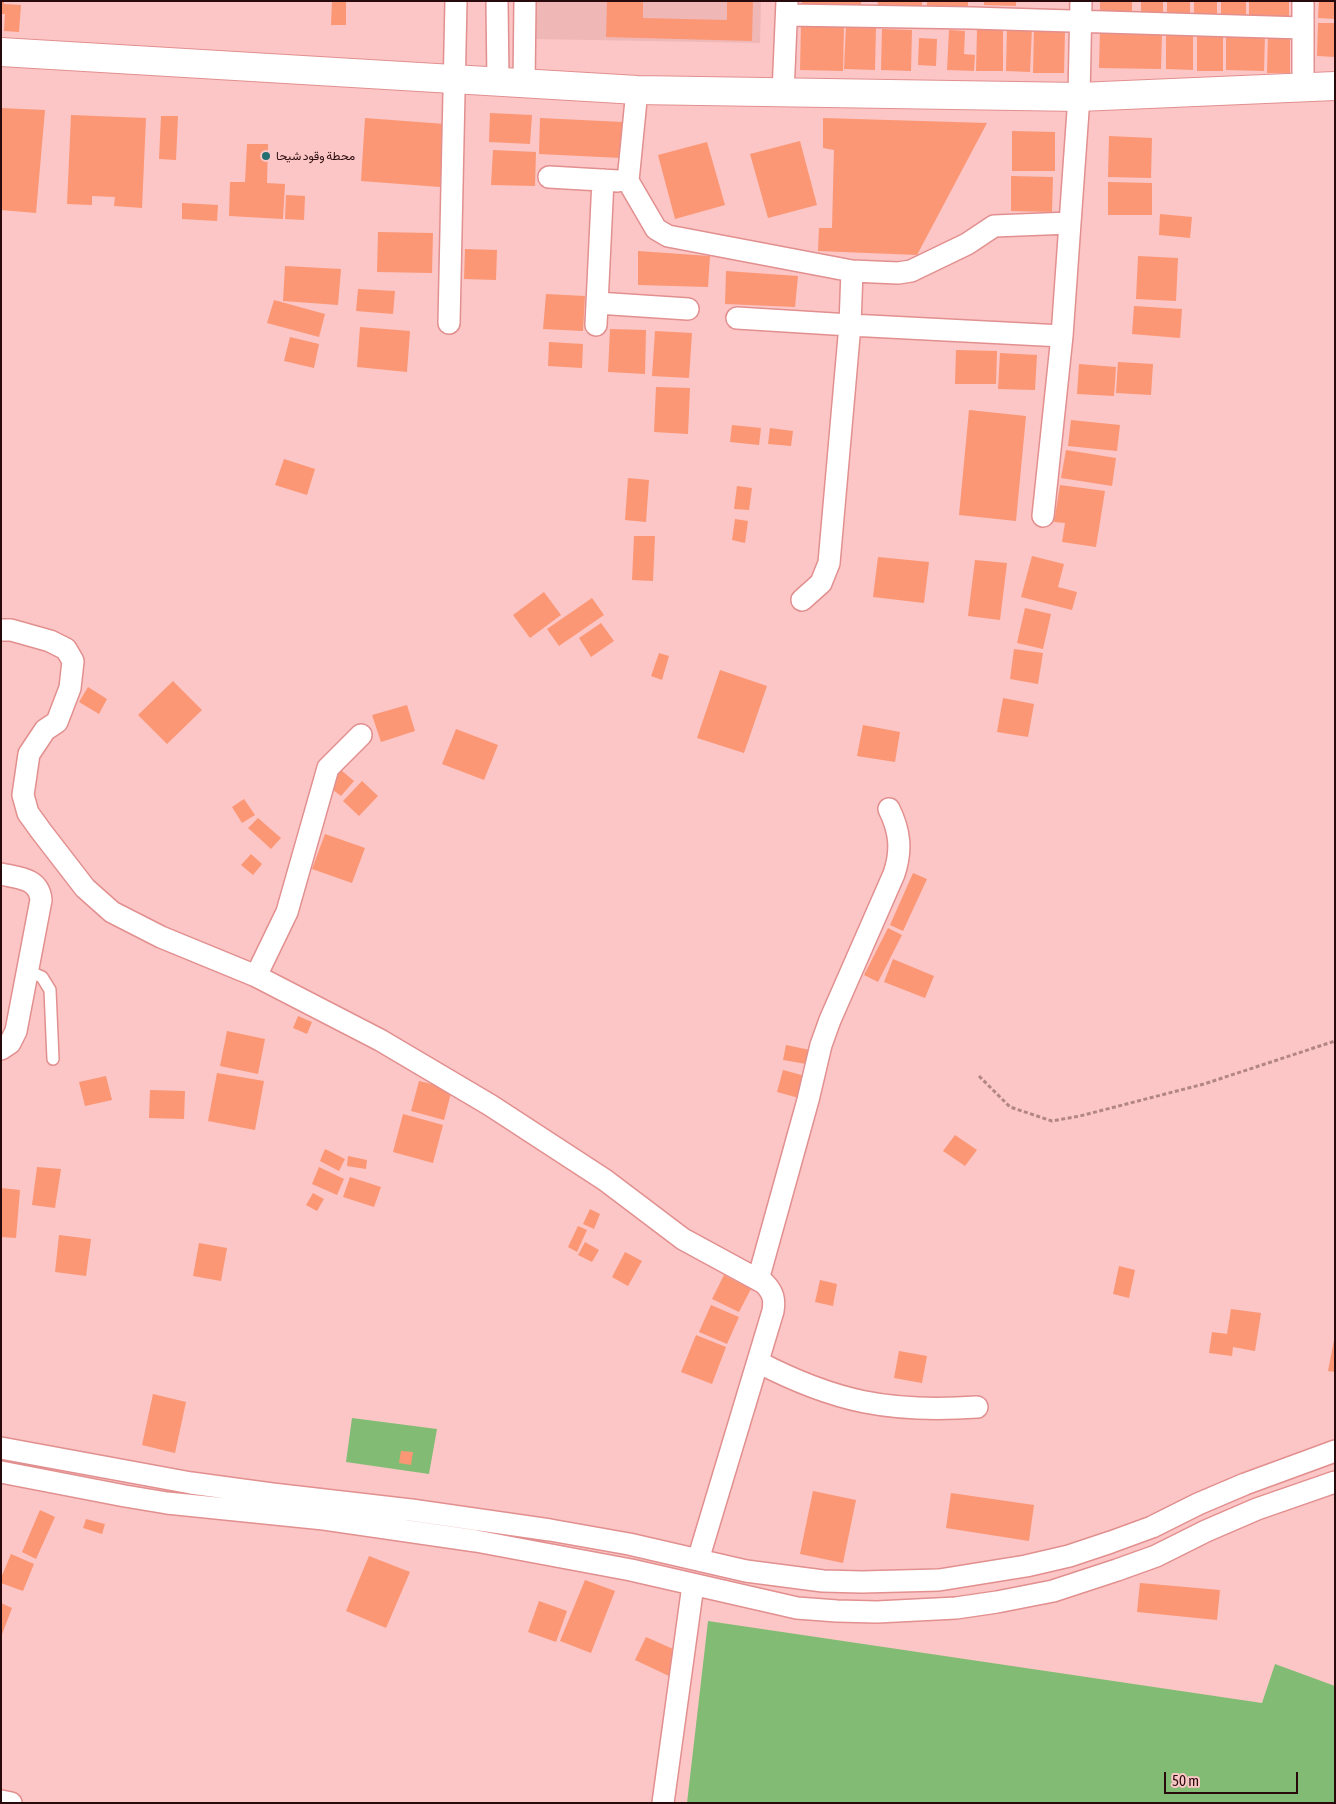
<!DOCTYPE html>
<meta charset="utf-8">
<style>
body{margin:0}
#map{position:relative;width:1336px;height:1804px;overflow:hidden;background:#fbc6c5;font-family:"Asap Condensed",sans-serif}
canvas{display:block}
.frame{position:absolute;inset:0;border:2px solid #280a0c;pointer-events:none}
.scale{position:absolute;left:1164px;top:1772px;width:134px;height:22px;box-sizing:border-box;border:2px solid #280a0c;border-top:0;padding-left:6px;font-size:15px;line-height:18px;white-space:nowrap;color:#280a0c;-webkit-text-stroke:4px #fbc6c5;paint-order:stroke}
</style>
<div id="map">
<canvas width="1336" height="1804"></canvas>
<div class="frame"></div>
<div class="scale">50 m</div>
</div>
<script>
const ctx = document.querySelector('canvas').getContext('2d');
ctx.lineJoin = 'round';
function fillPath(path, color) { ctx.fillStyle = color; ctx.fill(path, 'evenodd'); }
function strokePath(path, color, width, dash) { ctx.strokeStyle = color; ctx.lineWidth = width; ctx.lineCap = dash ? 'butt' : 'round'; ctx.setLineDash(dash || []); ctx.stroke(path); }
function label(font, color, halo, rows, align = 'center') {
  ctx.font = font + ' "Asap Condensed",Vazirmatn,sans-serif'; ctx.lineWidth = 4; ctx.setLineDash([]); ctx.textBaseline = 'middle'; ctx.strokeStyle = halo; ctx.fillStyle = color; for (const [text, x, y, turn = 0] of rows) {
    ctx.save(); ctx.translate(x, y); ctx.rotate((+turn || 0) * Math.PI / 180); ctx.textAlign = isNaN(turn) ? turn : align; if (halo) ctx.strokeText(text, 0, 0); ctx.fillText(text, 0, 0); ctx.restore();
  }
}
const built = new Path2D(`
 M536 1H761L760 43 535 39Z`);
const green = new Path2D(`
 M352 1418 437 1429 429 1474 346 1462Z
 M708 1621 1262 1703 1275 1664 1335 1686V1803H687Z`);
const building = new Path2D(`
 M1 1H4V4L21 5 19 32 4 31 5 14H1Z
 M332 1H346V25H331Z
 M607 1H643V18L727 20V1H753L752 41 606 37Z
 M802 1H861V9L802 8Z
 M878 1H922V10L877 9Z
 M927 1H968V10L927 9Z
 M984 1H1016V6L984 5Z
 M1100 1H1132V12H1100Z
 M1141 1H1163V13H1141Z
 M1167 1H1190V16H1167Z
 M1194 1H1217V14H1194Z
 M1221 1H1246V16L1221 15Z
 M1249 1H1289V17L1249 16Z
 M1319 1H1335V19L1318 18Z
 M1318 23H1335V57L1317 56Z
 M801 24 844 25 843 71 800 70Z
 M846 26 876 27 875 70 844 69Z
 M1007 27 1032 28 1030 72 1006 71Z
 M882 29 912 30 911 71 881 70Z
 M949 30 965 31 964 54 975 55 974 71 947 70Z
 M977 30H1003V71H976Z
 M1034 30H1065L1064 73H1033Z
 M1100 31 1162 32 1161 69 1099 68Z
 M1166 33 1193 34V70L1166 69Z
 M1197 34H1223V71H1197Z
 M1226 34H1265L1264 71 1226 70Z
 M1268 35H1290V73H1267Z
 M919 38 937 39 936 66 918 65Z
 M1 108 45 110 36 213 1 210Z
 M490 113 532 115 530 144 489 142Z
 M71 115 146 118 142 208 114 206 115 197 92 196V205L67 204Z
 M161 116H178L176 160 159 159Z
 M365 118 445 124 440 187 361 181Z
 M540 118 623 122 621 158 539 154Z
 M823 118 987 123 917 255 818 251 819 228H832L834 150 823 148Z
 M1012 131 1055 132V171H1012Z
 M1109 136 1152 138 1151 178 1108 177Z
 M800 141 817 205 768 218 750 154Z
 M707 142 725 205 675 219 658 155Z
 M247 144H268L267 183 285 184 283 219 229 216 230 182H245Z
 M493 150 536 152 535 186 491 185Z
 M1011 176 1053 177 1052 212 1011 211Z
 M1108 182 1152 183V215H1108Z
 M286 195 305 196 304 220 285 219Z
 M182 203 218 205 217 221 182 219Z
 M1160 214 1192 217 1190 238 1159 235Z
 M378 232 433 233 432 273 377 272Z
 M465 249 497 250 496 280 464 279Z
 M638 251 710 256 708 287 638 285Z
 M1138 256 1178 258 1176 301 1136 299Z
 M285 266 341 269 338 305 283 301Z
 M726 271 798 276 795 307 725 304Z
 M358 289 395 291 393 314 356 311Z
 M546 294 585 296 583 331 543 329Z
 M274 300 325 314 319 337 267 323Z
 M1134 306 1182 309 1180 338 1132 334Z
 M360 327 410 331 407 372 357 367Z
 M610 329 646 330 645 374 608 372Z
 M655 331 692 333 689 378 652 376Z
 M290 337 319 344 314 368 284 361Z
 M549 342 583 344 582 368 548 366Z
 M956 350 997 351 996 384H955Z
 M1000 353 1037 355 1035 390 998 389Z
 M1118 362 1153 364 1151 395 1116 393Z
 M1079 364 1116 367 1114 396 1077 394Z
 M656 387 690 388 688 434 654 432Z
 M969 410 1026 416 1016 521 959 515Z
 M1071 420 1120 425 1117 451 1068 446Z
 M732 425 761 428 759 445 730 442Z
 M770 428 793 431 791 446 768 444Z
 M1066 450 1116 458 1112 486 1061 478Z
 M284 459 315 469 307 495 275 485Z
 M628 478 649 480 646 522 625 520Z
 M1060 485 1105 491 1096 547 1062 542 1065 523 1054 522Z
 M737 486 752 488 749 510 734 509Z
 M735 519 748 521 745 543 732 540Z
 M634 536H655L653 581 632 580Z
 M1032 556 1064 564 1058 587 1077 592 1072 610 1021 597Z
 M878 557 929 562 924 603 873 597Z
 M975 560 1007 563 1000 620 968 616Z
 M544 592 561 615 530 638 513 615Z
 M592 598 604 615 559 646 547 629Z
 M1025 608 1051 614 1043 649 1017 643Z
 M601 623 614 641 591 657 579 638Z
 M1014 649 1043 653 1038 684 1010 679Z
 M659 653 669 656 662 680 651 676Z
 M720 670 767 686 744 753 697 738Z
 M173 681 202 710 167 744 138 715Z
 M88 687 107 699 99 714 79 702Z
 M1003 698 1034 704 1028 737 997 732Z
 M407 705 415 731 381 742 372 715Z
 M863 725 900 732 895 762 857 756Z
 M456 729 498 745 484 780 442 764Z
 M341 770 354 781 341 796 328 786Z
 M362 781 378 796 359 816 343 801Z
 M244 799 255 815 242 823 232 807Z
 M258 818 281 838 271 849 248 828Z
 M325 834 365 848 352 883 312 869Z
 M251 854 262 864 253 875 241 865Z
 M913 873 927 879 903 931 890 925Z
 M888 928 902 935 878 982 864 975Z
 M893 959 934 976 925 998 884 982Z
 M298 1016 312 1022 307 1034 293 1028Z
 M227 1031 265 1039 258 1074 220 1066Z
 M786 1045 815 1051 812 1065 783 1060Z
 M783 1070 805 1076 799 1098 777 1092Z
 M217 1073 264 1081 255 1130 208 1121Z
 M106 1076 112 1100 85 1106 79 1082Z
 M419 1081 452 1089 444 1120 411 1111Z
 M150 1090 185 1091 184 1119 149 1118Z
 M403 1114 443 1125 433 1163 393 1152Z
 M955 1135 977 1150 965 1166 943 1151Z
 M325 1149 345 1159 339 1171 320 1161Z
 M348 1156 367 1160 366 1169 347 1166Z
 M37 1167 61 1169 55 1208 32 1205Z
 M319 1167 344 1179 337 1195 312 1184Z
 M350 1177 381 1187 374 1207 343 1197Z
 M1 1188 20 1190 16 1238 1 1237Z
 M313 1193 324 1199 317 1211 306 1205Z
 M590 1209 600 1214 594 1229 583 1224Z
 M578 1226 587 1230 577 1252 568 1247Z
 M59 1235 91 1239 86 1276 55 1272Z
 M585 1242 599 1250 592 1262 578 1255Z
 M199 1243 227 1248 221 1281 193 1276Z
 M625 1252 642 1261 628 1286 612 1277Z
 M1119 1266 1135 1270 1129 1298 1113 1294Z
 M724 1275 751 1289 739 1312 712 1299Z
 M820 1280 837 1284 833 1306 815 1302Z
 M711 1305 739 1317 727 1344 699 1332Z
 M1231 1309 1261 1313 1255 1351 1233 1347 1232 1356 1209 1353 1212 1332 1227 1334Z
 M696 1335 726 1347 712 1384 681 1372Z
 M1334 1340H1335V1372L1328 1371Z
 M899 1351 927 1356 922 1383 894 1378Z
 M153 1394 186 1402 175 1453 142 1445Z
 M401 1451 413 1452 411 1465 399 1463Z
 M813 1491 856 1500 843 1563 800 1554Z
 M951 1493 1034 1505 1029 1541 946 1528Z
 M40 1510 55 1517 36 1559 22 1552Z
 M86 1519 105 1524 102 1534 83 1528Z
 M11 1554 34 1564 23 1591 1 1583V1578Z
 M369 1556 410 1572 386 1628 346 1611Z
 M585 1580 615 1591 591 1653 560 1641Z
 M1140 1583 1220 1590 1217 1620 1137 1612Z
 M539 1601 567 1611 556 1642 528 1632Z
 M1 1603 12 1608 1 1637Z
 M646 1637 680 1652 669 1676 635 1660Z`);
const path = new Path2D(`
 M979 1076 1010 1107 1052 1121 1080 1116 1204 1084 1335 1041`);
const lane = new Path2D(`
 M28 971 42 977 50 990 53 1059`);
const street = new Path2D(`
 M497 1 498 82
 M787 15 972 18 1303 28
 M524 84 525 1
 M1303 87V1
 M637 90 628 181 656 229 668 236 852 271 898 273 911 271 967 244 994 226 1070 223
 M783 93 787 1
 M549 177 618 181
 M597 303 688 309
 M737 318 850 325 1062 336
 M449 323 456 1
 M596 325 603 180
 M1043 516 1062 336 1070 223 1079 97 1081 1
 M802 600 821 583 829 563 850 325 852 271
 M1 630H11L50 641 66 649 73 661 70 688 57 722 45 730 29 754 23 795 28 813 41 831 85 888 112 912 161 937 256 976 380 1040 490 1105 605 1180 683 1239 764 1283C773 1292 775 1299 773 1311L698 1560
 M1 874C19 878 39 878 41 900L16 1031 10 1043 1 1049
 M256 976 287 912 328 768 361 735
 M758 1280 808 1100 821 1045 830 1020 894 874C902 850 900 831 889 809
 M758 1362C835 1402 890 1413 977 1407
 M1 1448 191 1483 272 1494 411 1510 550 1530 629 1544 746 1571 823 1581 862 1582 939 1580 1026 1566 1069 1556 1111 1542 1152 1527 1198 1504 1245 1484 1335 1451
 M1 1472 125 1496 167 1503 324 1519 476 1541 631 1570 797 1608 837 1611 877 1612 956 1608 997 1602 1053 1591 1117 1570 1156 1556 1206 1531 1257 1509 1335 1482
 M1 1801 11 1803
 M663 1803 693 1585`);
const secondary = new Path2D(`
 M1 52 637 90 1079 97 1335 86`);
const markers = [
 [266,156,5,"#236f72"]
];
const poiNames = [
 ["محطة وقود شيحا",276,156]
];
fillPath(built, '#f0b7b7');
fillPath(green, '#82bc74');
fillPath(building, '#fb9775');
strokePath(lane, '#e28f8f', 14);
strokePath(street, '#e28f8f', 24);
strokePath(secondary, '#e28f8f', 30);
strokePath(path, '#b38686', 3, [4, 2.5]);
strokePath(lane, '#fff', 11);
strokePath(street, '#fff', 21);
strokePath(secondary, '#fff', 28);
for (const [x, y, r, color] of markers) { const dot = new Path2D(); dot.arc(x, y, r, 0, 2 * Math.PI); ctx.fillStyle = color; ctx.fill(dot); strokePath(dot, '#fbc6c5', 2); }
label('12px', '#280a0c', '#fbc6c5', poiNames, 'left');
</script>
